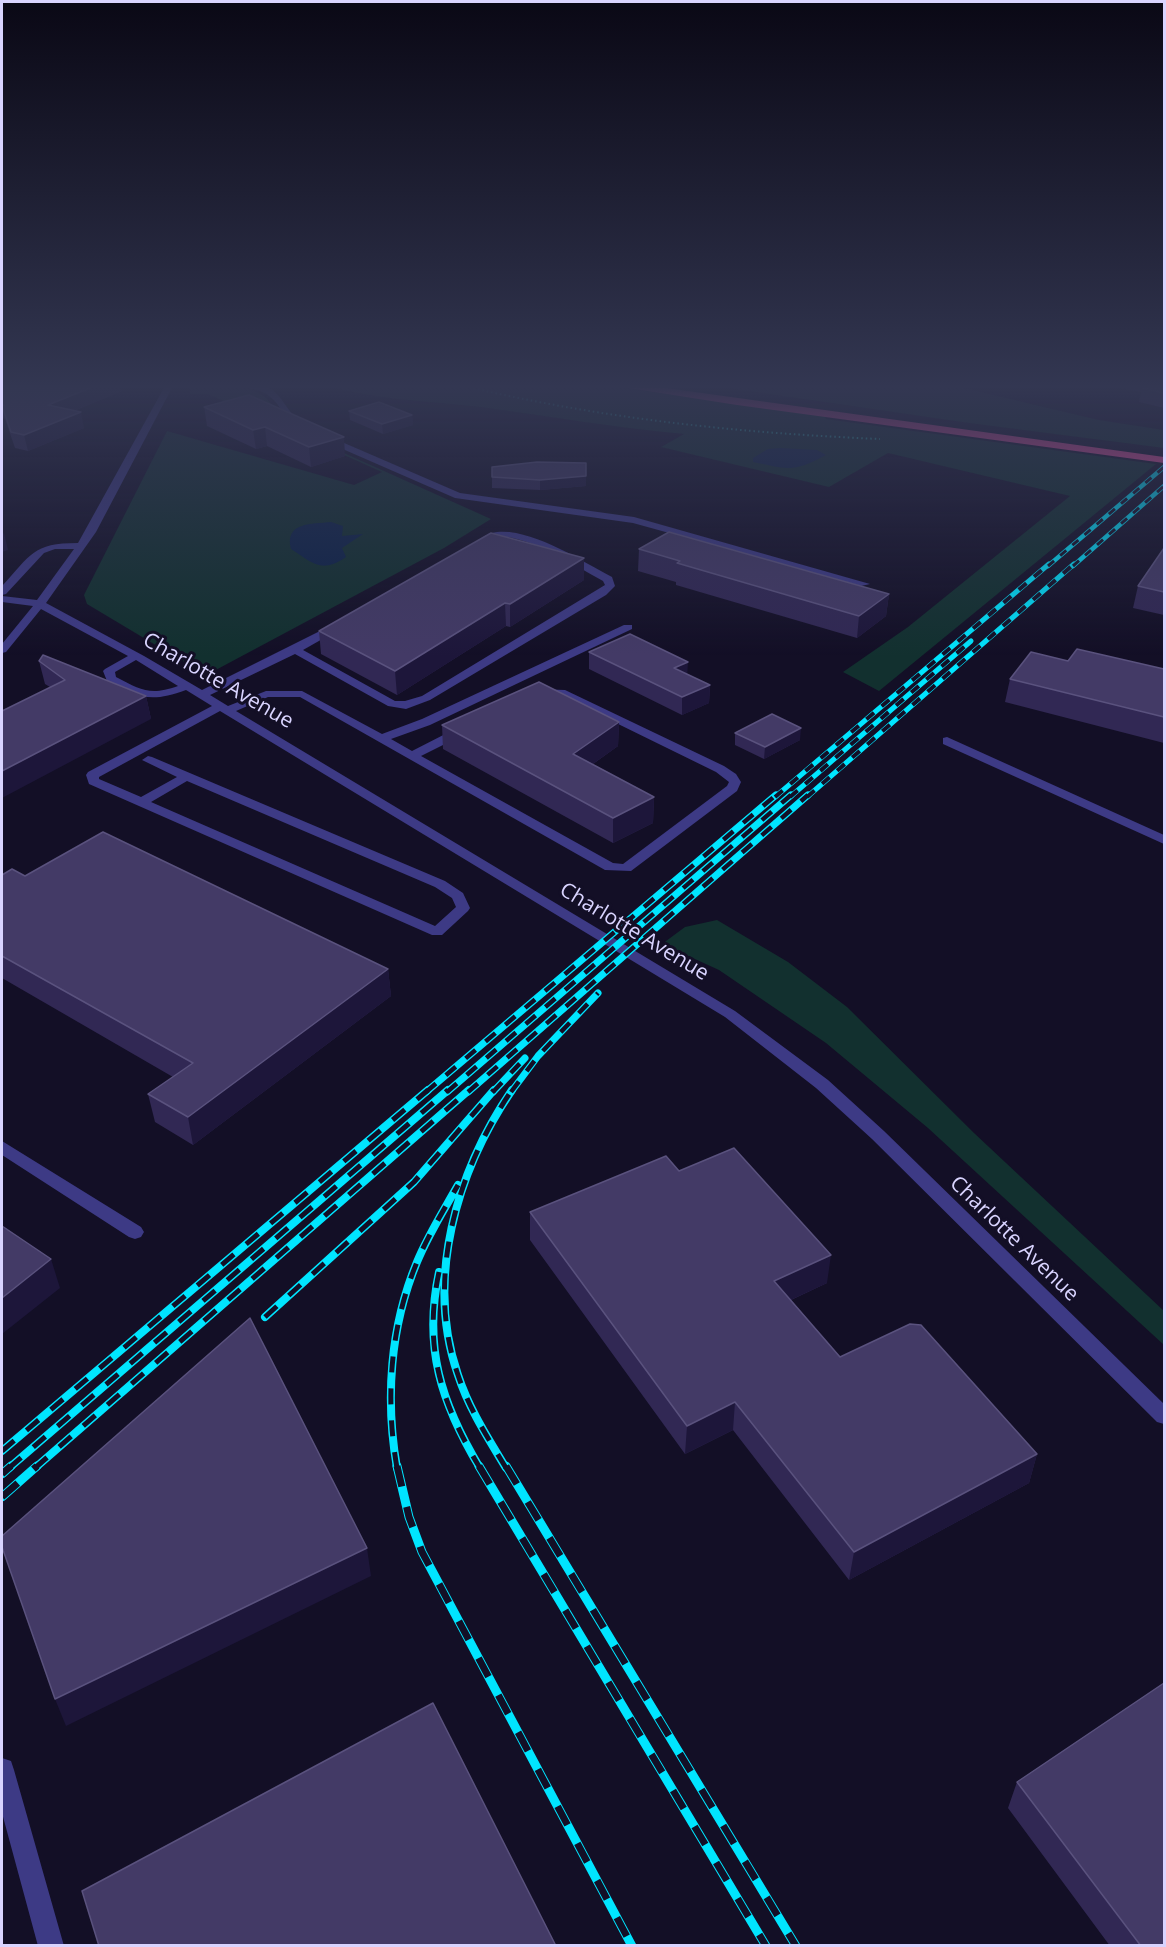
<!DOCTYPE html>
<style>
body{margin:0}
#map{position:relative;width:1166px;height:1947px;overflow:hidden;background:#130f26;font-family:"Open Sans",sans-serif}
canvas{display:block}
.frame{position:absolute;inset:0;border:3px solid #d9d4ff;pointer-events:none}
</style>
<div id="map">
<canvas width="1166" height="1947"></canvas>
<div class="frame"></div>
</div>
<script>
const ctx = document.querySelector('canvas').getContext('2d');
ctx.lineJoin = 'round';
function fillPath(path, color) { ctx.fillStyle = color; ctx.fill(path, 'evenodd'); }
function strokePath(path, color, width, dash) { ctx.strokeStyle = color; ctx.lineWidth = width; ctx.lineCap = dash ? 'butt' : 'round'; ctx.setLineDash(dash || []); ctx.stroke(path); }
function label(font, color, halo, rows, align = 'center') {
  ctx.font = font + ' "Open Sans",sans-serif'; ctx.lineWidth = 6; ctx.setLineDash([]); ctx.textBaseline = 'middle'; ctx.strokeStyle = halo; ctx.fillStyle = color; for (const [text, x, y, turn = 0] of rows) {
    ctx.save(); ctx.translate(x, y); ctx.rotate((+turn || 0) * Math.PI / 180); ctx.textAlign = isNaN(turn) ? turn : align; if (halo) ctx.strokeText(text, 0, 0); ctx.fillText(text, 0, 0); ctx.restore();
  }
}
const green = new Path2D(`
 M193 384C215 383 251 383 267 399 275 407 278 419 286 427L491 519 444 548 212 672 189 665 87 604 84 595 167 431 354 485 382 472 208 394H190V385Z
 M331 384H594L825 416 826 419 1156 464 879 691 843 672 908 627 1070 496 888 453 829 487 661 447 684 434C618 428 553 417 488 408 435 401 381 401 329 386Z
 M701 384H953L951 385 1099 420 1164 430V448L969 423Z
 M717 920 788 962 847 1007 974 1133 1164 1311V1345L928 1128 826 1043 719 970 662 944 685 927Z`);
const water = new Path2D(`
 M780 448 817 450 826 455C793 473 788 469 753 462V458L768 449Z
 M331 522 343 526 342 536 363 534 342 548 346 557C321 574 313 563 291 549 284 522 312 524 331 522Z`);
const path = new Path2D(`
 M456 384C596 418 736 433 880 439`);
const minor = new Path2D(`
 M166 384H174L96 532 46 603 144 656 202 690 332 625H340V629L303 650 395 701H405L422 696 605 585 603 581C576 566 536 540 506 537 494 536 486 548 476 546V542C482 537 489 533 497 532 531 528 582 561 612 577L615 586 606 595 430 700 406 709 388 706 295 654 210 695 228 706 266 691H302L382 734 422 719 624 625H632V629L430 725 391 739 412 751 457 728H465V734L421 756 613 863 623 864 727 786 729 782 716 772 559 695 537 693V689L565 690 724 766 736 774 741 782 737 791 631 871 605 870 300 697H268L236 711 735 1011 828 1080 884 1131 1164 1404V1424L1157 1422 872 1139 816 1088 725 1017 220 711 99 777V779L141 797 177 777 142 760 148 756 152 757 445 881 463 893 470 908 468 911 442 935H432L89 784 86 775 88 772 212 706 186 690C151 703 138 698 107 681L103 671 105 669 128 656 41 609 6 652 2 653V644L33 606 2 602V596L37 600 74 549H55L44 553 6 594 2 595V586C31 555 32 543 78 543ZM136 660 178 686C150 696 141 690 116 677L115 672ZM187 781 435 887 452 898 456 907 435 926 151 802Z
 M234 384C284 379 276 403 305 427L301 430C286 424 282 405 269 396 259 387 244 390 234 384Z
 M322 436H328L460 493 634 517 870 584 861 586 633 523 455 498 322 440Z
 M947 737 1164 835V844L943 744V738Z
 M2 1141 141 1227 144 1232 141 1237 135 1239 129 1237 2 1155Z
 M2 1758 11 1761 14 1770 64 1946H38L2 1813Z`);
const highway = new Path2D(`
 M617 384H637L1164 457V463L737 405 622 387Z`);
const railFar4 = new Path2D(`
 M1048 566 1164 467
 M1073 566 1164 486`);
const railFar3 = new Path2D(`
 M775 797 1049 564
 M790 797 971 641
 M807 797 1074 564`);
const railFar2 = new Path2D(`
 M426 1092 776 795
 M447 1092 791 795
 M468 1092 808 795
 M493 1092 525 1058
 M511 1092 538 1056 598 993`);
const railFar1 = new Path2D(`
 M439 1272C423 1347 441 1403 480 1468
 M265 1317 414 1182 494 1090
 M2 1451 428 1090
 M9 1468 448 1090
 M35 1468 469 1090
 M397 1468C385 1399 390 1327 417 1262 428 1235 444 1210 458 1185
 M506 1468C488 1438 469 1409 458 1375 425 1280 456 1172 512 1090`);
const rail = new Path2D(`
 M397 1466 409 1517 422 1552 632 1946
 M479 1466 766 1946
 M506 1466 796 1946
 M2 1474 11 1466
 M2 1497 37 1466`);
const wall = new Path2D(`
 M2 384 122 391 74 411 84 428 28 451 15 448 5 419 2 418Z
 M1100 384H1164V408L1139 402 1141 392Z
 M249 395 345 456 311 467 267 446 256 449 207 426 204 407Z
 M349 411 412 415 413 425 383 434 350 420Z
 M492 467 586 486 540 490 492 488Z
 M1164 548V615L1133 608 1138 586Z
 M639 549 889 594 886 616 857 638 676 585V582L638 571Z
 M584 580 510 627 506 626 397 695 321 654 319 631Z
 M589 652 710 685 709 703 682 715 589 669Z
 M39 661 146 696 151 719 50 687 45 684Z
 M1068 661 1164 669V743L1005 702 1010 679Z
 M619 722 618 746 593 764 654 797 653 823 613 843 443 749 442 725Z
 M735 733 800 740 764 759 735 745Z
 M2 875 25 876 388 969 391 996 193 1145 155 1122 148 1094 173 1077 2 978Z
 M679 1171 827 1283 791 1300 840 1357 1037 1454 1029 1483 849 1580 733 1430 685 1454 530 1240V1212Z
 M1017 1782 1164 1946H1110L1008 1808Z`);
const shadedWall = new Path2D(`
 M100 384H121L122 391 51 420 48 405Z
 M81 412 84 428 28 451 24 435Z
 M412 415 413 425 383 434 382 424Z
 M265 427 267 446 256 449 253 430Z
 M344 437 345 456 311 467 309 447Z
 M586 476V486L540 490V480Z
 M4 533 8 550 2 552V535Z
 M584 558V580L510 627V604Z
 M889 594 886 616 857 638 859 616Z
 M505 603 506 626 397 695 395 671Z
 M688 662 687 679 674 668Z
 M710 685 709 703 682 715V697Z
 M146 696 151 719 2 798V771Z
 M619 722 618 746 573 778V754Z
 M801 728 800 740 764 759 765 747Z
 M654 797 653 823 613 843V818Z
 M388 969 391 996 193 1145 188 1117Z
 M831 1255 827 1283 771 1309 774 1281Z
 M51 1259 60 1288 2 1334V1298Z
 M735 1402 733 1430 685 1454 687 1426Z
 M1037 1454 1029 1483 849 1580 854 1552Z
 M367 1548 371 1576 66 1726 55 1699Z`);
const building = new Path2D(`
 M2 384H100L48 405 81 412 24 435 11 432 2 406 4 405 2 404Z
 M1149 384H1164V393L1142 388Z
 M249 395 344 437 309 447 265 427 253 430 204 407Z
 M379 402 412 415 382 424 349 411Z
 M537 462 586 463V476L540 480 492 477V467Z
 M669 532 889 594 859 616 677 563 680 561 639 549Z
 M491 533 584 558 510 604 505 603 395 671 319 631Z
 M1164 548V592L1138 586Z
 M630 634 688 662 674 668 710 685 682 697 589 652Z
 M1077 649 1164 669V717L1010 679 1031 652 1068 661Z
 M43 655 146 696 2 771V711L65 680 39 661Z
 M539 682 619 722 573 754 654 797 613 818 442 725Z
 M772 714 801 728 765 747 735 733Z
 M103 832 388 969 188 1117 148 1094 193 1063 2 956V875L12 869 25 876Z
 M734 1148 831 1255 774 1281 840 1357 910 1324 921 1325 1037 1454 854 1552 735 1402 687 1426 530 1212 666 1156 679 1171Z
 M2 1226 51 1259 2 1298Z
 M250 1318 367 1548 55 1699 2 1547V1536Z
 M1164 1683V1946H1141L1017 1782Z
 M433 1703 556 1946H99L82 1891Z`);
const streetNames = [
 ["Charlotte Avenue",218,681,30],
 ["Charlotte Avenue",634,932,31],
 ["Charlotte Avenue",1014,1239,44]
];
fillPath(green, '#12302f');
fillPath(water, '#0c2248');
strokePath(path, '#2fb8b0', 2, [1.5, 3]);
fillPath(minor, '#3d3a85');
fillPath(highway, '#ff4fa3');
strokePath(railFar4, '#00e5ff', 4.5);
strokePath(railFar3, '#00e5ff', 5);
strokePath(railFar2, '#00e5ff', 7);
strokePath(railFar1, '#00e5ff', 8);
strokePath(rail, '#00e5ff', 9);
strokePath(railFar4, '#130f26', 3, [8]);
strokePath(railFar3, '#130f26', 4, [10]);
strokePath(railFar2, '#130f26', 4.5, [13]);
strokePath(railFar1, '#130f26', 5, [16]);
strokePath(rail, '#130f26', 7, [21]);
fillPath(wall, '#312854');
fillPath(shadedWall, '#1d163a');
fillPath(building, '#433a66');
strokePath(building, '#5a527e', 1.5);
const sky = ctx.createLinearGradient(0, 0, 0, 656);
sky.addColorStop(0, '#0a0815');
sky.addColorStop(0.59, '#333752');
sky.addColorStop(1, '#33375200');
ctx.fillStyle = sky;
ctx.fillRect(0, 0, 1166, 656);
label('21px', '#d9d4ff', '#130f26', streetNames);
</script>
